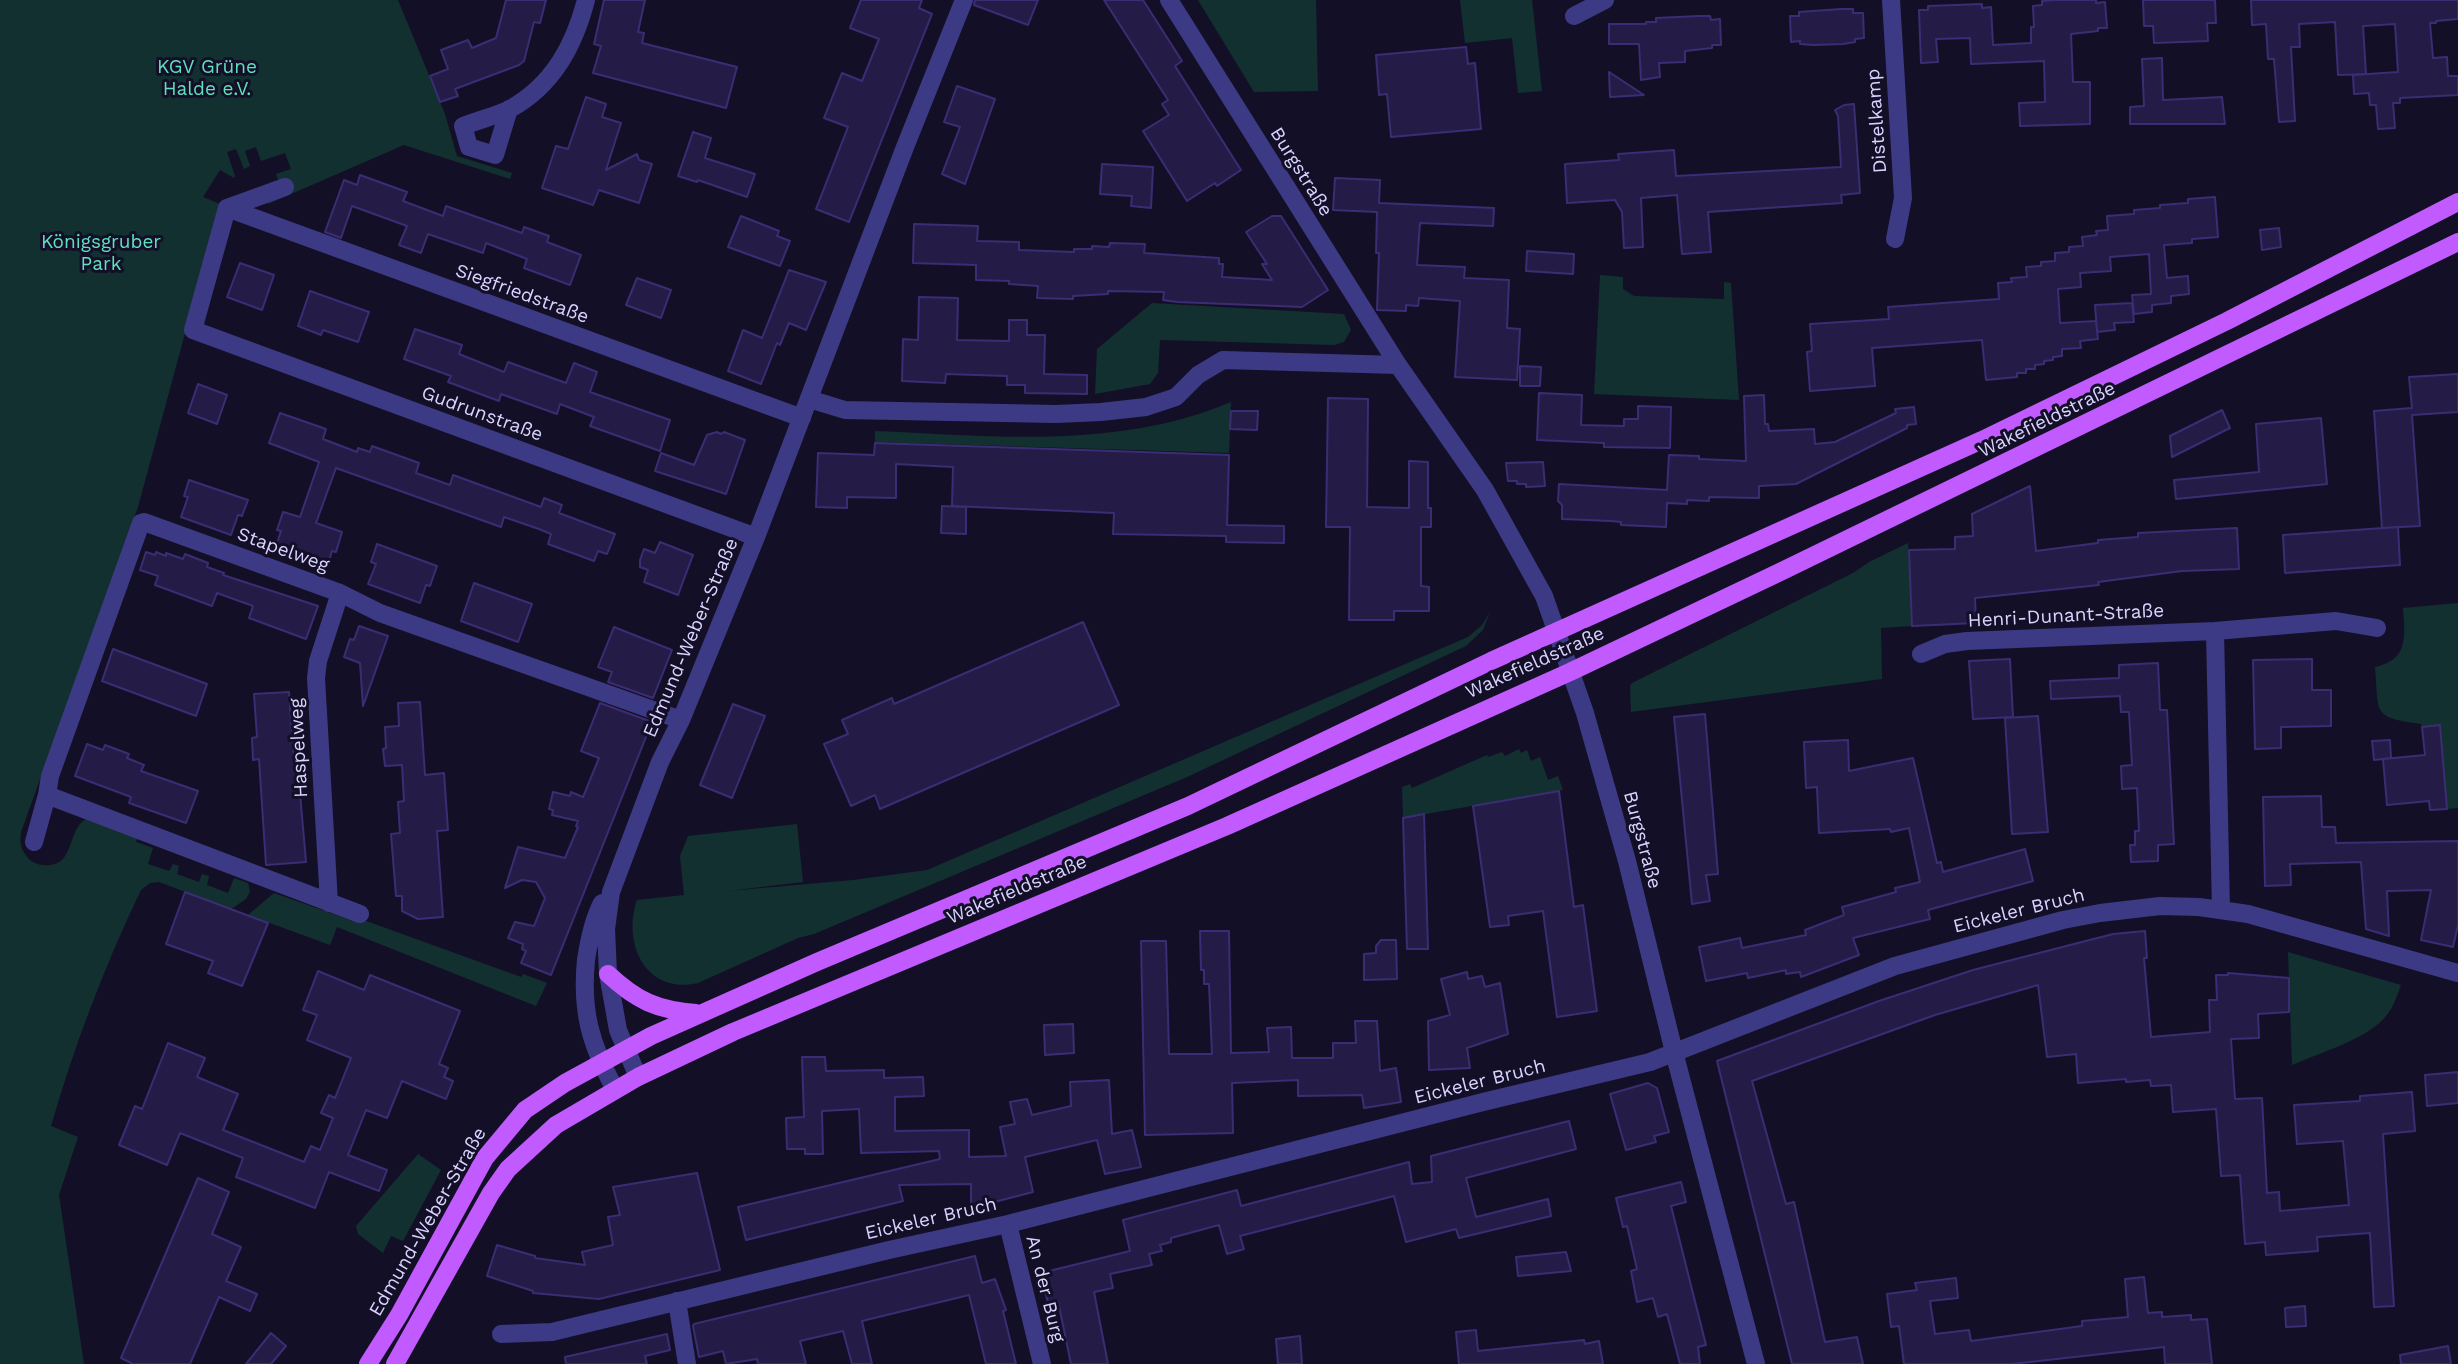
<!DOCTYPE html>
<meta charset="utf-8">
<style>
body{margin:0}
canvas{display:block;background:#130f26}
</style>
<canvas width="2458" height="1364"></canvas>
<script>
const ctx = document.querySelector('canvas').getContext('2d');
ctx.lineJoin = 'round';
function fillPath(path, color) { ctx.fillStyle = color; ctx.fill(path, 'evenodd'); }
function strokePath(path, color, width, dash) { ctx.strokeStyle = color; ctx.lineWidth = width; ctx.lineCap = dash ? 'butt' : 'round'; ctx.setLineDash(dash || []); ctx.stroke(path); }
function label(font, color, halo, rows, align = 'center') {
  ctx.font = font + ' "Work Sans",sans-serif'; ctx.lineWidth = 6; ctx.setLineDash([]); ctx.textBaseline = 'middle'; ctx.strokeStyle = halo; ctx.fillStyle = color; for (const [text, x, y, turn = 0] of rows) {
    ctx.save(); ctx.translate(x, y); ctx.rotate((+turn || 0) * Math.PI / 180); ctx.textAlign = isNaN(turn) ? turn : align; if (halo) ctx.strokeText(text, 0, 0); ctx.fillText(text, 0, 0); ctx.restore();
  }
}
const green = new Path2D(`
 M0 0H398L445 114 457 156 512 173 510 179 404 145 268 204V201L282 191 276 174 291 169 285 153 261 161 256 147 245 151 250 166 244 169 236 149 227 152 235 176 234 178 220 170 203 197 220 204 138 507 21 832C20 840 20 847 25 854 29 861 36 865 44 865 76 868 66 830 86 819L138 837 136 842 153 848 148 864 169 871 173 864 179 866 177 874 199 882 202 874 209 876 207 885 228 893 234 878 248 883 250 892 246 899 231 909 159 882 150 883 141 890C104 967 75 1044 51 1126L78 1137 59 1195 84 1364H0Z
 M1198 0H1316L1318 91 1254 92Z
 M1460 0H1532L1542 91 1518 93 1512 38 1465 43Z
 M1600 275 1623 277V289L1634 296 1724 299V282L1731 283 1739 400 1594 394Z
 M1152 303 1344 314 1351 330 1344 342 1334 345 1160 340 1158 373 1150 384 1095 394 1097 349Z
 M1231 402 1229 453 875 442V431C994 436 1117 450 1231 402Z
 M1908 543 1912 626 1881 628 1882 679 1631 712 1630 686 1632 683 1853 573 1869 562Z
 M2458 603V808L2447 809 2440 726 2422 727 2421 724C2371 717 2379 714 2375 667 2409 660 2405 636 2403 608Z
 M1490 612 1483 630 1466 646 1187 777 814 934 798 938 698 983C646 995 622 944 637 900L684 895 680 856 688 836 797 824 803 882 728 891 853 880 927 870 1468 637 1482 625Z
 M1519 749 1521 753 1527 750 1531 761 1540 757 1548 780 1558 776 1563 790 1403 818 1402 787 1410 784 1412 788 1487 755 1488 757 1502 752 1505 756Z
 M274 893 356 922 358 918 521 977 523 974 547 983 536 1006 337 927 330 945 248 915Z
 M2288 952 2401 985C2397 995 2394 1007 2386 1016 2368 1039 2319 1053 2292 1065Z
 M418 1154 441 1170 403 1241 391 1236 383 1253 358 1234 356 1226Z`);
const building = new Path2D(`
 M506 0H546L540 23 534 22 524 61 519 65 455 89 458 96 440 102 430 76 448 69 441 50 468 40 472 48 496 38Z
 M604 0H645L638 32 644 33 642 43 737 67 726 108 593 73 601 46 594 44Z
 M861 0H922L919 8 932 14 849 222 816 209 848 127 824 118 842 73 862 81 879 39 850 28Z
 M975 0H1038L1028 25 974 5Z
 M1104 0H1143L1182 61 1175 66 1241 170 1217 186 1215 183 1187 201 1143 131 1169 115 1162 104 1168 100Z
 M2054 0H2096V3L2105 2 2107 28H2098V31L2071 34 2073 82H2090V124L2020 126 2019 103 2045 102 2044 61 1971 64 1970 38 1936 39 1938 62 1921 63 1919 10H1928V6L1982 4V8L1991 7 1993 45 2031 43V27H2034L2033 6 2042 5V1Z
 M2143 0H2215L2216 23H2207L2208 41 2154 43 2153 26H2144Z
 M2251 0H2458V19L2436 21V23H2430L2433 58 2447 57 2448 76H2458V95L2400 98V103H2393L2395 128 2378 129 2376 105H2370L2369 93 2354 94 2353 75 2398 72 2395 24 2363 26 2366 74 2338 75 2335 22 2299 24 2300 47H2291L2295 121 2279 122 2274 59H2268L2266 24 2252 25Z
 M1841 9H1853V13H1863L1864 38 1855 39V42L1843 44 1813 45 1800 44V41L1791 42 1790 16H1799V12Z
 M1699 16H1710L1711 20 1720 19 1721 45H1712V48L1685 51V62L1659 63 1660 77 1641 80 1639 44H1609V24H1646V22H1656V18Z
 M1466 47 1468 64 1475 63 1481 129 1391 137 1387 94 1379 95 1376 55Z
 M2162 58 2163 100 2222 97 2225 124H2130V107L2144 106 2142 59Z
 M1609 72 1644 95 1610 97Z
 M957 86 995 99 965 184 942 174 960 127 944 122Z
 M586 97 606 104 602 117 621 123 606 170 637 154 639 160 652 164 639 203 599 190 593 205 542 188 556 146 568 149Z
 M1854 104 1860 193 1841 195 1842 203 1708 212 1711 252 1682 254 1677 195 1641 198 1643 247 1624 248 1622 212 1615 200 1567 203 1565 164 1619 160 1618 154 1674 150 1676 176 1841 167 1838 116 1835 110 1844 105Z
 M693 132 711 138 705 158 755 174 747 197 698 180 697 182 678 176Z
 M1102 164 1153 167 1151 208 1131 206 1132 196 1100 194Z
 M360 175 407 192 403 201 443 216 446 206 522 233 524 227 549 236 547 242 581 255 570 285 524 268 527 259 486 243 483 253 428 234 421 253 399 245 407 226 352 206 341 238 325 232 344 180 357 185Z
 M1335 178 1380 180 1379 203 1494 208 1493 226 1420 223 1417 265 1465 267 1464 278 1509 280 1507 328 1520 329 1517 380 1455 377 1460 301 1419 298 1418 306 1406 305V311L1377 310 1379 253H1376L1377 212 1333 210Z
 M2215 197 2218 237 2192 239V243L2164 245 2167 278 2188 276 2189 294 2171 296V303L2152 305V312L2134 314 2132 295 2151 294 2149 254 2110 257 2111 271 2080 273 2081 287 2058 289 2060 323 2096 321 2098 339 2080 341 2081 348 2062 349V356L2053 357V360L2044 361V364L2035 365V369H2026V373H2017V377L1986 380 1982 340 1872 348 1875 386 1810 391 1807 352 1812 351 1810 324 1889 319 1888 307 1999 299 1998 283 2012 282 2011 278 2027 277 2026 267 2041 266V262L2055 261V253L2069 252V247L2083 246 2082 237 2097 235 2096 231 2108 230 2107 216 2134 214V210L2160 208V205L2188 203V199Z
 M741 216 779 231 777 236 790 241 780 266 728 247Z
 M1272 216H1281L1328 290 1302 307 1177 302 1163 300 1164 292 1108 291V294L1073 296V299L1037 298 1038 286 1009 284V281L976 280V265L913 263 914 224 978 226 977 241 1019 242V250L1074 252V249H1092V246L1109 247 1110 243 1145 244 1144 253 1219 258V264H1223L1222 277 1272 280 1262 264H1267L1246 232Z
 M2279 228 2281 247 2262 250 2260 230Z
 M1527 251 1574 254 1573 274 1526 271Z
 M240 263 274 275 262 310 227 297Z
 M789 270 826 282 806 330 789 323 780 345 777 343 761 384 728 371 743 330 762 338Z
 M637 278 671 290 661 318 626 305Z
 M310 291 369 312 358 342 323 330 321 335 298 326Z
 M919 297 958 298 957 340 1009 341V320H1027V335H1045L1044 374 1087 375V394L1025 393V385H1007V376L946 374 945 383 902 381 903 339 918 340Z
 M2132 303 2134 322 2114 323 2115 330 2097 332 2095 305Z
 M415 329 462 345 459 354 504 372 508 362 566 383 574 363 597 372 590 392 670 420 660 451 590 426 594 417 560 404 557 414 501 394 499 401 448 382 451 376 404 359Z
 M1520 366 1541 367 1540 386H1520Z
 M2458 374V412L2412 415 2420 526 2382 528 2374 411 2412 408 2409 377Z
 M198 384 227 395 217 424 188 413Z
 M1539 393 1582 395 1581 425 1624 426V419H1638V406L1671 407 1670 448 1604 447V443L1537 440Z
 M1764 395 1765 424H1768L1769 431 1814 429 1815 444 1835 442 1896 413 1895 409 1914 407 1916 424 1907 425V428L1796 484 1759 486V498L1709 497V501L1687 500V504L1667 503 1666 527 1621 525V522L1611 521 1562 519V505L1558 501 1559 484 1667 490 1669 455 1699 456V459L1746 461 1744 396Z
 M1328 398 1368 399 1367 507 1409 508V461L1428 462V508H1431V527H1421V586L1429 587V611H1394V620H1349L1350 527H1326Z
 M2222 410 2230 428 2172 457 2170 436Z
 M1231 411H1258L1257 430 1230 429Z
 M280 413 326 429 323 439 357 452 358 448 370 452 372 446 419 463 416 473 450 485 453 475 541 507 544 498 562 505 559 513 615 534 607 554 598 551 594 561 548 544 551 534 539 529 504 517 501 527 336 468 316 523 342 532 336 552 332 551 326 570 274 552 281 531 277 530 283 512 300 517 319 462 269 443Z
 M2321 418 2327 484 2176 499 2174 480 2259 472 2256 424Z
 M717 432 721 434 724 432 745 440 726 494 655 471 661 453 694 465 707 435Z
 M875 443 1229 455 1227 525 1284 526V543L1226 542V536L1113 534 1114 513 952 506 953 467 896 464V498L847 497V508L816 507 818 453 874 455Z
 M1543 462 1545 486 1526 487V484H1517V481H1508L1506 463Z
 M189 480 248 500 242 516 238 515 231 535 181 517 188 497 184 496Z
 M2030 486 2036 551 2098 543V540L2138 537V533L2237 528 2239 569 2182 571 2098 582 2099 585 1975 598 1976 623 1912 626 1909 550 1955 549V537L1973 536 1972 514Z
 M942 506 966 507V534L941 533Z
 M2398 527 2400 565 2285 573 2283 535Z
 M660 542 693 555 678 595 644 582 648 570 640 567V560L644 549 655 553Z
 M377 544 437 566 430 586 426 585 420 603 368 584 376 564 371 562Z
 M146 552 155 555 156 552 166 556V553L183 559 185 554 208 563 207 567 224 573 223 575 318 606 306 639 249 618 253 606 217 593 212 606 155 585 158 576 140 570Z
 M474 583 532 604 518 642 461 621Z
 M1083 622 1119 705 880 809 875 795 851 806 824 744 848 734 842 720 892 698 894 704Z
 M359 626 388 636 363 706 360 663 344 657 350 639 354 640Z
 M614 627 672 650 653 698 608 682 612 672 598 667Z
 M113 649 207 684 196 716 102 681Z
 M2010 659 2013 717 1973 719 1969 661Z
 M2312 659V690H2331V726L2281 727V748L2255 749 2253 660Z
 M2158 663 2160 710H2167L2174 844 2158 845V861L2131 862 2130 845H2135V831H2139L2137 788 2122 789 2121 766 2132 765 2129 712H2121L2120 696 2051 699 2050 681 2119 678V665Z
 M289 692 294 759H297L306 862 266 865 259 759 253 760 252 738 257 737 254 694Z
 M420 702 425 775 444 773 448 830 437 831 443 917 418 919 402 911V896H396L391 834 400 833 398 802 404 801 402 765 385 766 383 749 386 748 385 727 399 726 398 703Z
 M600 703 652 722 551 975 521 963 526 951 522 949 523 944 508 938 515 922 534 926 545 898 536 882 522 880 505 888 518 847 565 858 578 827 576 826 578 821 552 815 553 810 549 809 553 792 570 796 571 792 583 797 599 758 581 751Z
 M733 704 765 716 732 798 700 785Z
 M1705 714 1718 874 1706 875 1710 901 1692 904 1674 717Z
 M2038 716 2048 832 2012 834 2005 718Z
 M2440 725 2447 809 2430 810 2429 801 2387 805 2383 759 2425 755 2422 727Z
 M1848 740 1849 771 1913 758 1937 863 1941 862 1943 872 2025 849 2033 881 1928 910 1930 919 1853 938 1859 955 1801 977 1800 972 1786 974V970L1748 978 1747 973 1706 981 1699 947 1740 938 1742 948 1806 935 1805 930 1844 915 1842 907 1896 892 1895 888 1920 882 1909 828 1891 832 1890 829 1819 833 1817 787 1806 788 1804 742Z
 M2390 740 2391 758 2374 760 2372 741Z
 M87 744 103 750 105 745 129 754 127 758 144 765 141 771 198 791 186 823 129 803 131 797 75 776Z
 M1559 791 1574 907 1583 905 1597 1011 1557 1017 1543 911 1508 916 1509 925 1490 927 1473 806Z
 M2321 796 2322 827H2335L2336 843 2458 841V925L2453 947 2421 940 2431 890 2387 891 2389 936 2366 929 2361 862 2290 864 2291 885 2265 886 2263 797Z
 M1424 814 1428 949H1407L1403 818Z
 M185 892 268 923 242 986 208 973 213 961 166 944Z
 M1200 931H1229L1231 1053 1269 1052 1267 1028 1291 1027 1292 1058H1333V1043H1356L1355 1021H1377L1380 1071 1396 1068 1401 1102 1364 1108 1362 1095 1298 1096V1080L1232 1083 1233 1133 1145 1135 1141 941H1166L1169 1054H1212L1209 984H1204V970H1201Z
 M2145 931 2147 958H2144L2151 1037 2210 1032 2209 1000H2217L2216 975H2228V973L2289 978V1012L2258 1014 2259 1038 2231 1039 2235 1099 2262 1098 2267 1193 2279 1192 2280 1211 2349 1205 2343 1141 2297 1144 2294 1105 2360 1101V1096L2412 1092 2415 1131 2383 1134 2394 1306 2374 1307 2370 1233 2317 1237 2318 1251 2266 1255 2265 1242 2245 1244 2240 1175 2221 1176 2216 1109 2173 1112 2171 1085 2151 1086 2150 1080 2126 1082V1079L2078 1083 2076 1054 2047 1057 2038 985 1935 1015 1752 1081 1786 1204 1794 1202 1825 1342 1857 1337 1863 1364H1792L1717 1061 1879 1001 1973 970 2113 934Z
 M1381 940H1396L1397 979 1364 980V954L1376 953V946Z
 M318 971 364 990 370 975 460 1011 439 1064 448 1068 444 1077 453 1081 446 1099 402 1081 387 1118 366 1110 348 1155 387 1170 379 1191 329 1172 315 1208 236 1177 243 1158 180 1133 167 1165 119 1145 135 1106 142 1109 168 1043 205 1058 197 1077 238 1094 223 1130 304 1162 311 1146 320 1150 333 1118 321 1113 329 1095 335 1098 351 1058 307 1040 317 1015 303 1010Z
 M1467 972 1468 979 1482 976 1485 987 1500 983 1508 1034 1467 1048 1470 1068 1429 1070 1428 1021 1450 1015 1441 979Z
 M1073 1024 1074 1053 1045 1055 1044 1025Z
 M802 1057H825L826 1071 884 1070V1078L923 1077 924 1096 895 1097V1131L969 1130V1157L1006 1156 1000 1127 1015 1124 1010 1102 1027 1099 1032 1115 1071 1106 1070 1082 1109 1080 1112 1134 1132 1130 1141 1167 1105 1174 1097 1140 1025 1157 1033 1192 971 1208V1184L899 1185 903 1201 746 1240 738 1207 940 1159 939 1151 861 1153 859 1109 822 1111 823 1154H805V1149H787L786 1118 804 1117Z
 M2458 1072V1103L2427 1106 2425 1075Z
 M1648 1083 1657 1088 1669 1132 1654 1136 1656 1142 1626 1150 1610 1094Z
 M1569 1121 1576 1149 1466 1178 1476 1217 1548 1199 1551 1216 1459 1238 1456 1229 1406 1242 1394 1196 1240 1236 1244 1249 1227 1254 1219 1225 1171 1238V1242L1160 1245 1162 1251 1149 1254 1152 1265 1110 1274 1113 1288 1094 1292 1108 1364H1071L1058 1301 1048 1303 1041 1273 1130 1251 1123 1220 1237 1190 1241 1206 1409 1162 1412 1184 1432 1182 1431 1156Z
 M697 1173 720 1270 599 1299 533 1293V1291L487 1276 497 1245 535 1256V1258L585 1265 582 1252 613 1245 608 1217 620 1215 613 1187Z
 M198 1178 229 1192 212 1234 241 1247 226 1281 257 1294 250 1311 219 1297 190 1364H133L121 1358Z
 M1681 1182 1686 1202 1671 1206 1706 1345 1698 1347 1700 1364H1680L1667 1314 1658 1317 1653 1298 1637 1302 1631 1271 1637 1269 1627 1226 1623 1227 1616 1198Z
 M1566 1252 1571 1271 1518 1276 1516 1257Z
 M975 1256 982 1283 995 1279 1006 1310 1003 1311 1016 1364H986L969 1295 862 1321 872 1364H852L843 1331 800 1341 806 1364H758L757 1359 726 1364 723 1351 699 1357 693 1326 694 1324Z
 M2144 1277 2148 1313 2162 1312V1317L2191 1315V1320L2207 1319 2212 1364H2165L2164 1347 2012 1364H1904L1899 1326 1891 1327 1887 1294 1917 1290 1915 1283 1956 1278 1958 1298 1930 1301 1935 1334 1969 1330 1971 1341 2082 1326V1321L2128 1317 2125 1279Z
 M2305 1306 2306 1326 2286 1327 2285 1308Z
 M1476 1330 1478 1351 1584 1340 1585 1344 1599 1341 1603 1364H1459L1456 1332Z
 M271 1333 286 1346 271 1364H246Z
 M667 1334 670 1350 645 1356 647 1364H566L565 1357Z
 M1300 1336 1302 1364H1278L1276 1339Z
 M2448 1346 2451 1364H2401L2400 1355Z`);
const minor = new Path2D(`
 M1169 0 1398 365 1485 490 1544 596 1585 713 1627 861 1674 1052 1756 1364
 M1891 0 1903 198 1895 239
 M1574 16 1605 0
 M509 109 495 155 469 147 463 126C478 120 496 116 510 109 553 85 574 46 586 0
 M285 187 227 208 193 330 756 537
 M227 208 802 418
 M809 399 845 410 1056 414 1101 412 1146 407 1176 397 1198 375 1223 360 1398 365
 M2215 631 2221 910
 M1921 654 1945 644 1967 641 2215 631 2336 621 2377 628
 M34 842 47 795
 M329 903 316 678 318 661 340 593
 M602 903C593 920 589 940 586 960 581 1010 590 1044 615 1089
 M360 914 47 795 50 776 141 523 144 522 340 593 380 613 681 720
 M638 1077 618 1030 608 974 606 929 611 892 660 762 681 720 756 537 905 147 964 0
 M1008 1224 1042 1364
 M677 1301 687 1364
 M501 1334 552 1332 889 1250 1008 1224 1483 1102 1650 1062 1895 966 2063 920 2100 913 2160 906 2199 907 2248 914 2458 973`);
const major = new Path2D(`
 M608 974C637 1001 657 1010 696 1013
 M368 1364 399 1315 485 1158 525 1110 565 1083 651 1036 817 962 1188 806 1491 661 1982 440 2227 321 2458 202
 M395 1364 491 1193 508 1169 556 1125 638 1077 733 1032 1227 826 1570 672 1778 573 2458 242`);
const parkNames = [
 ["KGV Grüne",207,67],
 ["Halde e.V.",207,89],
 ["Königsgruber",101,242],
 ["Park",101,264]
];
const streetNames = [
 ["Distelkamp",1877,121,-94],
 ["Burgstraße",1301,172,58],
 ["Siegfriedstraße",522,294,20],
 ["Gudrunstraße",482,414,20],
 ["Wakefieldstraße",2047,420,-26],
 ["Stapelweg",283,550,20],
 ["Henri-Dunant-Straße",2066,616,-3],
 ["Edmund-Weber-Straße",691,638,-67],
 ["Wakefieldstraße",1535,663,-24],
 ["Haspelweg",299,748,-93],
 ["Burgstraße",1642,840,75],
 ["Wakefieldstraße",1017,890,-23],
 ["Eickeler Bruch",2019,911,-14],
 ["Eickeler Bruch",1480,1082,-14],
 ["Eickeler Bruch",931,1219,-13],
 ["Edmund-Weber-Straße",428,1222,-60],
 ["An der Burg",1045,1289,76]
];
fillPath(green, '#12302f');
fillPath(building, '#241b47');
strokePath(building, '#3b2d73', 2);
strokePath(minor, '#3d3a85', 18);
strokePath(major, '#c25bff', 18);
label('19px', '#5fe0c0', '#130f26', parkNames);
label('19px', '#d9d4ff', '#130f26', streetNames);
</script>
